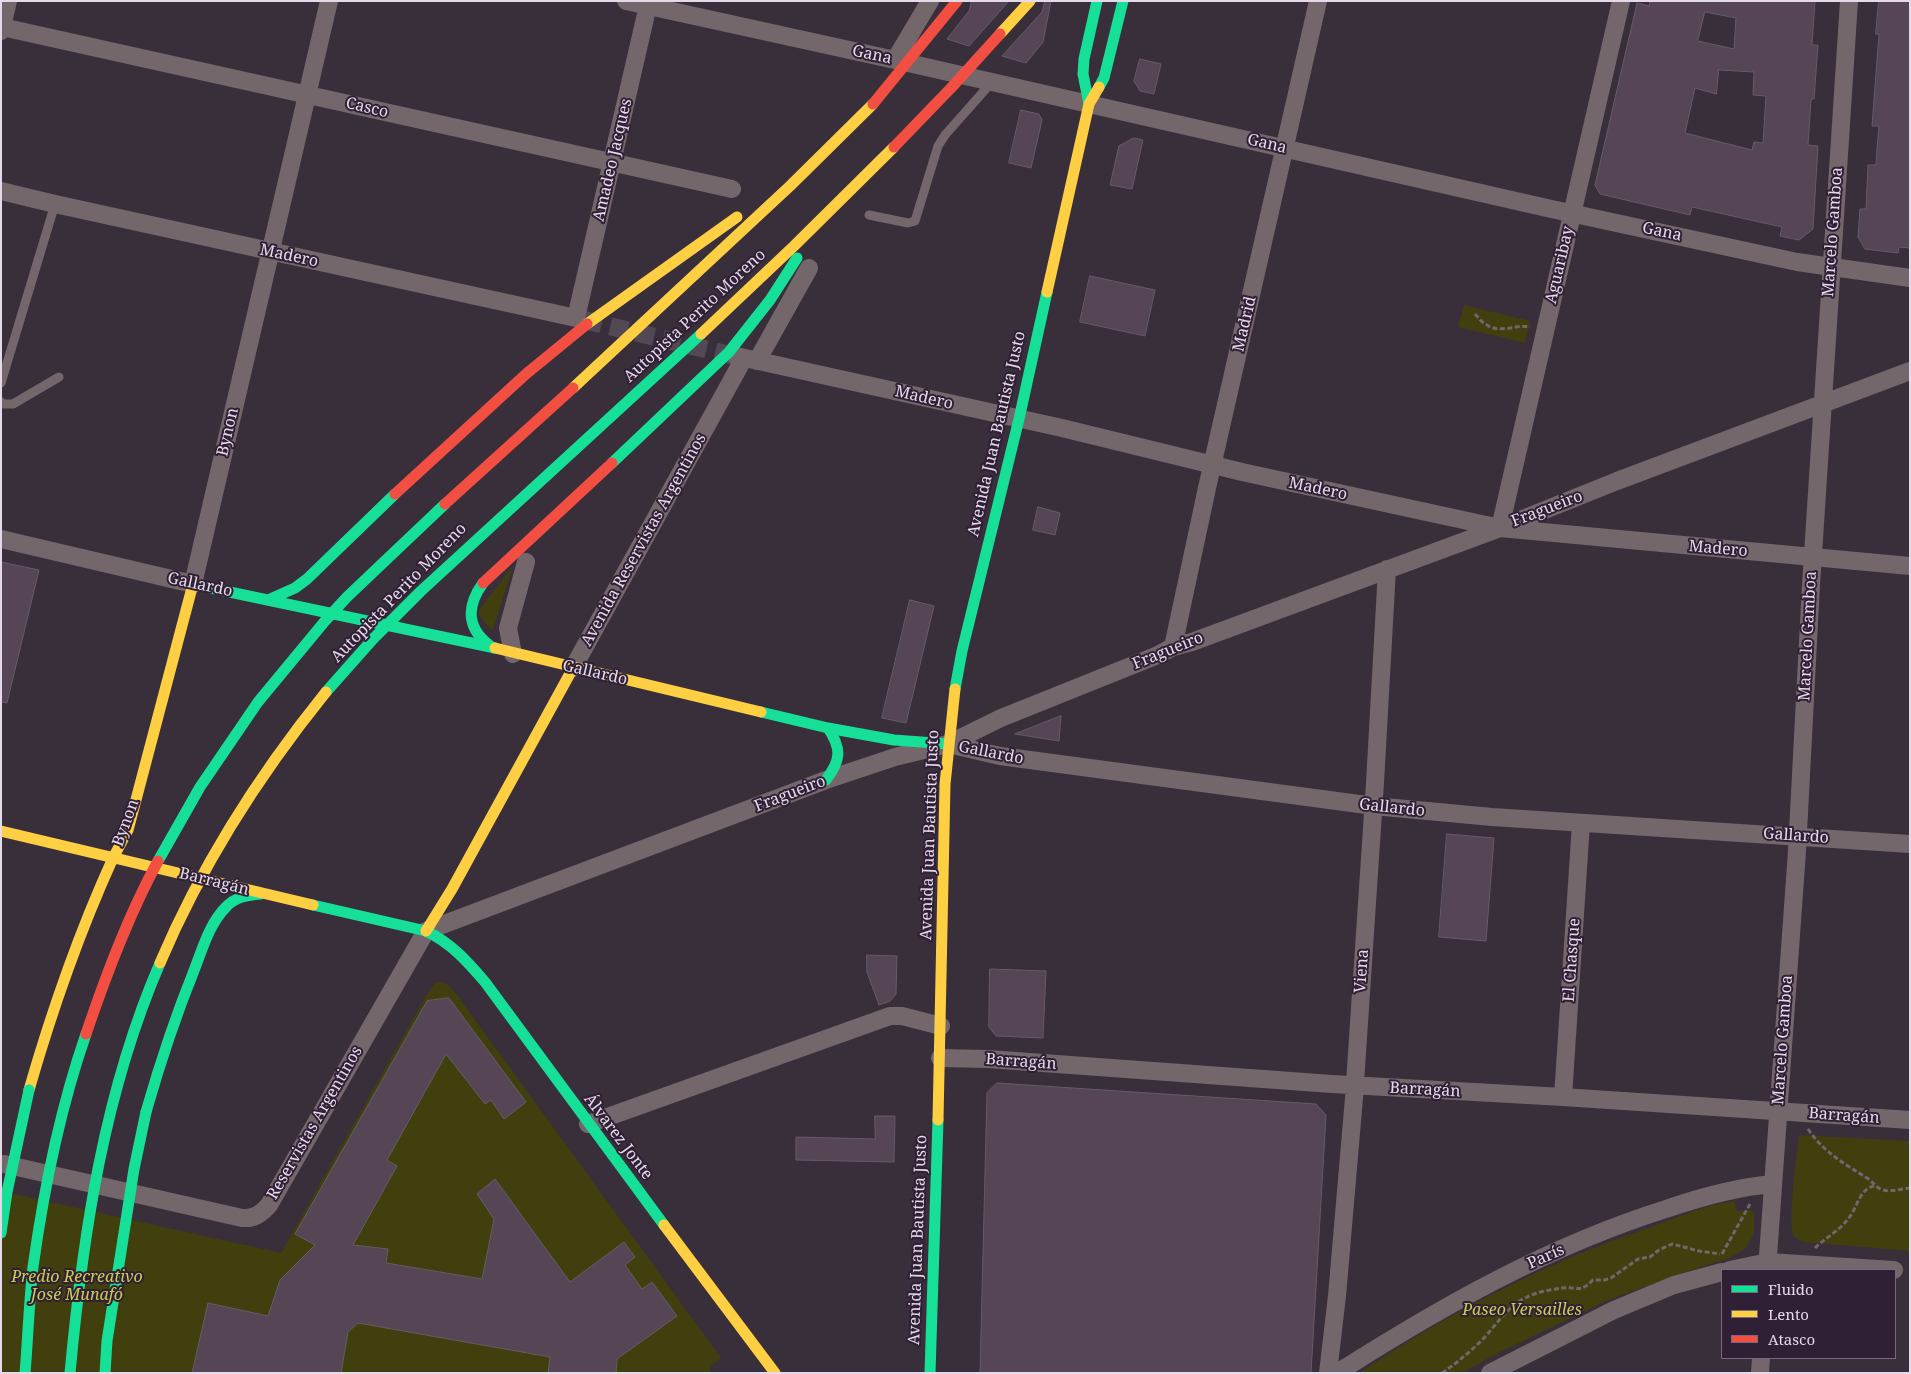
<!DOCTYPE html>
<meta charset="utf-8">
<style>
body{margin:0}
#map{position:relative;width:1911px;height:1374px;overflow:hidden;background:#382f3b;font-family:"Noto Serif",serif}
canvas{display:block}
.frame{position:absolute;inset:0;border:2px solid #e5dae9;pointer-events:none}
.legend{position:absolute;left:1721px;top:1269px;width:175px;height:90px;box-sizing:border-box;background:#302036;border:1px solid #786a7e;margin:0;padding:6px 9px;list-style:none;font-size:15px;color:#e5dae9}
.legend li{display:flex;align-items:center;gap:10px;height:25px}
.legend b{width:25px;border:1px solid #786a7e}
</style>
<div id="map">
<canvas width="1911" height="1374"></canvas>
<div class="frame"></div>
<ul class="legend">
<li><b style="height:6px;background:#16e098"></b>Fluido</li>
<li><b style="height:6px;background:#ffcf43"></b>Lento</li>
<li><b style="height:6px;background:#f24e42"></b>Atasco</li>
</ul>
</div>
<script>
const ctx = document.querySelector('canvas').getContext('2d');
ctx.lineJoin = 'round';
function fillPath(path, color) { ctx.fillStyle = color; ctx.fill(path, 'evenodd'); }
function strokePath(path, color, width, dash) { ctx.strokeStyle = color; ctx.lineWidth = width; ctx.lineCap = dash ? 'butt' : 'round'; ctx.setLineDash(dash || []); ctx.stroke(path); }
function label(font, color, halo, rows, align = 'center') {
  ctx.font = font + ' "Noto Serif",serif'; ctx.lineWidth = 4; ctx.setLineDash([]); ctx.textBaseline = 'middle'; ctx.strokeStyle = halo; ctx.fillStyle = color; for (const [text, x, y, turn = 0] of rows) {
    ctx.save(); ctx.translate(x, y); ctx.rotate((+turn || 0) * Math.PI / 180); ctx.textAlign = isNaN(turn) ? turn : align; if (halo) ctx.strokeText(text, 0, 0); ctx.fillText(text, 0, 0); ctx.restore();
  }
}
const green = new Path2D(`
 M1464 305 1530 321 1525 343 1458 327Z
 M513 566 494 627 492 631 479 615V610Z
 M442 982 448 985 457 995 721 1358 711 1366 710 1373H1V1191L281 1253 426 996 435 983Z
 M1799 1135 1910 1141V1251L1804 1242C1800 1241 1796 1239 1794 1236 1787 1225 1797 1151 1799 1135Z
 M1735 1201 1736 1211 1750 1210 1754 1213V1233L1751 1239 1746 1248 1730 1258 1685 1272 1606 1301 1494 1355 1462 1373H1360C1450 1311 1548 1262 1651 1227 1678 1217 1706 1205 1735 1201Z`);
const building = new Path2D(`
 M972 1H1009L969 46 947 39 969 11Z
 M1045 1H1051L1043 42 1026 63 1002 56 1042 12Z
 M1650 1H1815L1812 45H1818L1814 99H1811L1808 145 1818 146 1813 229 1799 240 1780 236 1782 227 1692 207 1690 215 1600 194 1595 185 1637 3 1649 6ZM1705 12 1736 18 1734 49 1698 41ZM1719 70 1754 72 1753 95 1766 96 1763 143 1754 142 1752 150 1685 133 1695 88 1716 94Z
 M1879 1H1910V248L1899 247 1898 253 1865 249 1858 237 1860 209H1866L1868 165H1876L1877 149 1879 126H1872L1879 34H1876Z
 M1140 59 1161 64 1154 94 1140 91 1134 81Z
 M1021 110 1039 114 1042 120 1031 168 1009 163Z
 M1134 138 1143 140 1132 189 1110 185 1119 146Z
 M1090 276 1155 290 1145 336 1080 322Z
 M1038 507 1060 513 1055 535 1033 530Z
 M1 562 39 570 7 703 1 702Z
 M910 600 934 606 906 723 882 718Z
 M1061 716 1059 741 1015 734Z
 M1447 834 1494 838 1486 941 1439 937Z
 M867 955 897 956 896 994 890 1001 879 1005 867 972Z
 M990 969 1046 971 1043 1038 996 1036 989 1027Z
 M449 998 526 1102 504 1119 491 1100 485 1104 446 1054 387 1160 397 1166 353 1245 388 1249 386 1263 482 1279 494 1219 477 1194 495 1179 570 1282 624 1242 635 1257 625 1265 642 1289 652 1282 677 1316 617 1359 616 1373H548L550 1357 358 1323 348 1332 341 1373H192L208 1303 268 1316 280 1280 315 1245 295 1234 427 1001Z
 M997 1083 1316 1104 1326 1115 1311 1373H980L987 1093Z
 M875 1116H895L894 1162 796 1160V1137L875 1139Z`);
const streetTunnel = new Path2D(`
 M584 320 734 356`);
const path = new Path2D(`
 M1475 314C1479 318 1482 323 1487 325 1500 334 1515 324 1530 327
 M1808 1129C1823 1152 1845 1164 1867 1178 1873 1182 1876 1188 1883 1190 1890 1192 1902 1189 1910 1188
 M1815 1248C1825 1238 1839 1231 1848 1219 1857 1209 1859 1189 1874 1186
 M1722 1254 1750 1204
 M1442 1373C1457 1363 1471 1351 1484 1338 1497 1324 1507 1307 1525 1298 1536 1292 1550 1290 1562 1288 1578 1286 1579 1294 1593 1280H1605L1611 1278 1638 1259 1650 1257 1659 1250 1672 1244 1699 1251 1720 1254`);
const lane = new Path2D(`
 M869 215 908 223 915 221 938 146 945 135 992 82
 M1 383 55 204
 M1 402 3 404H13L59 377`);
const street = new Path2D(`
 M626 1 895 60 1547 208 1797 262 1910 278
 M2 27 732 189
 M1 31 8 1
 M895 60 930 1
 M1 191 55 204 576 318 649 1
 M736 356 1062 428 1242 472 1500 528 1910 566
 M757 361 809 268
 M1500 528 1621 1
 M1 539 193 584 329 1
 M1173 647 1207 488 1318 1
 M513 654 508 628 526 562
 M573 668 744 358
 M948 744 1000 756 1374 806 1492 817 1910 844
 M940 1058 988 1059 1332 1084 1563 1097 1910 1120
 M1563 1097 1581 823
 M588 1124 890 1016H902L941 1026
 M4 1164 242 1218C254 1219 261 1214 269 1205L426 931 826 780 895 757 948 744 1001 718 1158 655 1173 647 1192 642 1500 528 1617 481 1910 371
 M1730 1270 1768 1262 1894 1270
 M1767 1270 1797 851 1811 585 1849 1
 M1328 1373 1337 1296 1354 1098 1375 783 1387 569
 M1337 1373C1441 1307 1548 1246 1666 1209 1701 1197 1736 1187 1773 1184
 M1490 1373 1614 1310 1674 1285 1722 1272
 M1760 1373 1761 1358`);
const fast = new Path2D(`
 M1099 87 1104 78 1123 1
 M1089 104 1083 74 1084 59 1097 1
 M483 583C465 608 467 630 493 648
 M206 587 495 648
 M268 600 295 588 307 579 395 494
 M955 689 962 651 1019 419 1047 292
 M761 712 828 728 894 740 948 744
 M826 780C841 760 842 749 828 728
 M313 905 426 931C451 943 467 961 485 982L664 1225
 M146 1112C160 1063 176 1015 195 968 203 947 210 923 226 907 235 897 248 895 261 894
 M930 1373 938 1120`);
const slow = new Path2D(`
 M1000 34 1030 1
 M1047 292 1089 104 1099 87
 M495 648 761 712
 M1 831 313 905
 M113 858 128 830 193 584 206 587
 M426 931 452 889 573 668
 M29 1090C52 1010 79 933 113 858
 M938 1120 945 784 955 689
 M664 1225 775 1373`);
const fastBridge = new Path2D(`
 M612 463 729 352 770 300 797 258
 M326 692 373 639 421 591 701 334
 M158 861 200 787 258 702 325 621 347 597 445 504
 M1 1233 7 1192 29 1090
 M25 1373C28 1338 29 1302 33 1267 44 1188 60 1109 86 1034
 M70 1373C83 1233 104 1093 160 963
 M105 1373 107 1341 134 1169 146 1112`);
const slowBridge = new Path2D(`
 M587 324 737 217
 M701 334 794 246 894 147
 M573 388 790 186 873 104
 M160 963C202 864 259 775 326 692`);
const jamBridge = new Path2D(`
 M873 104 957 1
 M894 147 951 88 1000 34
 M395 494 526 374 587 324
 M445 504 573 388
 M483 583 612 463
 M86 1034C106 975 128 916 158 861`);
const streetNames = [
 ["Gana",872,55,12],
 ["Casco",367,108,13],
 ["Gana",1267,144,13],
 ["Amadeo Jacques",613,160,-77],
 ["Gana",1662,232,12],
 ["Marcelo Gamboa",1833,232,-86],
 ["Madero",289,256,12],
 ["Aguaribay",1560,265,-77],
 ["Autopista Perito Moreno",695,316,-43],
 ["Madrid",1245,324,-77],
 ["Madero",924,398,13],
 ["Bynon",228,432,-77],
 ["Avenida Juan Bautista Justo",997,434,-77],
 ["Madero",1318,489,12],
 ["Fragueiro",1547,509,-21],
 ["Avenida Reservistas Argentinos",644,540,-61],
 ["Madero",1718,549,5],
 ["Gallardo",200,585,12],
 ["Autopista Perito Moreno",399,593,-46],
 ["Marcelo Gamboa",1808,636,-87],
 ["Fragueiro",1168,651,-22],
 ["Gallardo",595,673,13],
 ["Gallardo",991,753,11],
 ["Fragueiro",790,794,-21],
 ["Gallardo",1392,808,6],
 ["Bynon",126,823,-70],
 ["Avenida Juan Bautista Justo",930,835,-88],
 ["Gallardo",1796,836,4],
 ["Barragán",214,882,14],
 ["El Chasque",1572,960,-86],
 ["Viena",1362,971,-86],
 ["Marcelo Gamboa",1783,1040,-86],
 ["Barragán",1021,1062,4],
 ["Barragán",1425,1090,3],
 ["Barragán",1844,1116,4],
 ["Reservistas Argentinos",315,1123,-60],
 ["Álvarez Jonte",618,1137,53],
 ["Avenida Juan Bautista Justo",918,1240,-88],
 ["París",1546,1257,-24]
];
const parkNames = [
 ["Predio Recreativo",77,1277],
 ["José Munafó",77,1295],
 ["Paseo Versailles",1522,1310]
];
fillPath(green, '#403f0d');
fillPath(building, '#554555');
strokePath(building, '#655c66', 1);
strokePath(streetTunnel, '#524955', 18, [18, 9]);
strokePath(path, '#70666c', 3, [5, 2.5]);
strokePath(lane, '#74676b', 9);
strokePath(street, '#74676b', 18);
strokePath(fast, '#16e098', 11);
strokePath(slow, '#ffcf43', 11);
strokePath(fastBridge, '#16e098', 11);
strokePath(slowBridge, '#ffcf43', 11);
strokePath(jamBridge, '#f24e42', 11);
label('16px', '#e5dae9', '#302036', streetNames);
label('italic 16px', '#cbce51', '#302036', parkNames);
</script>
